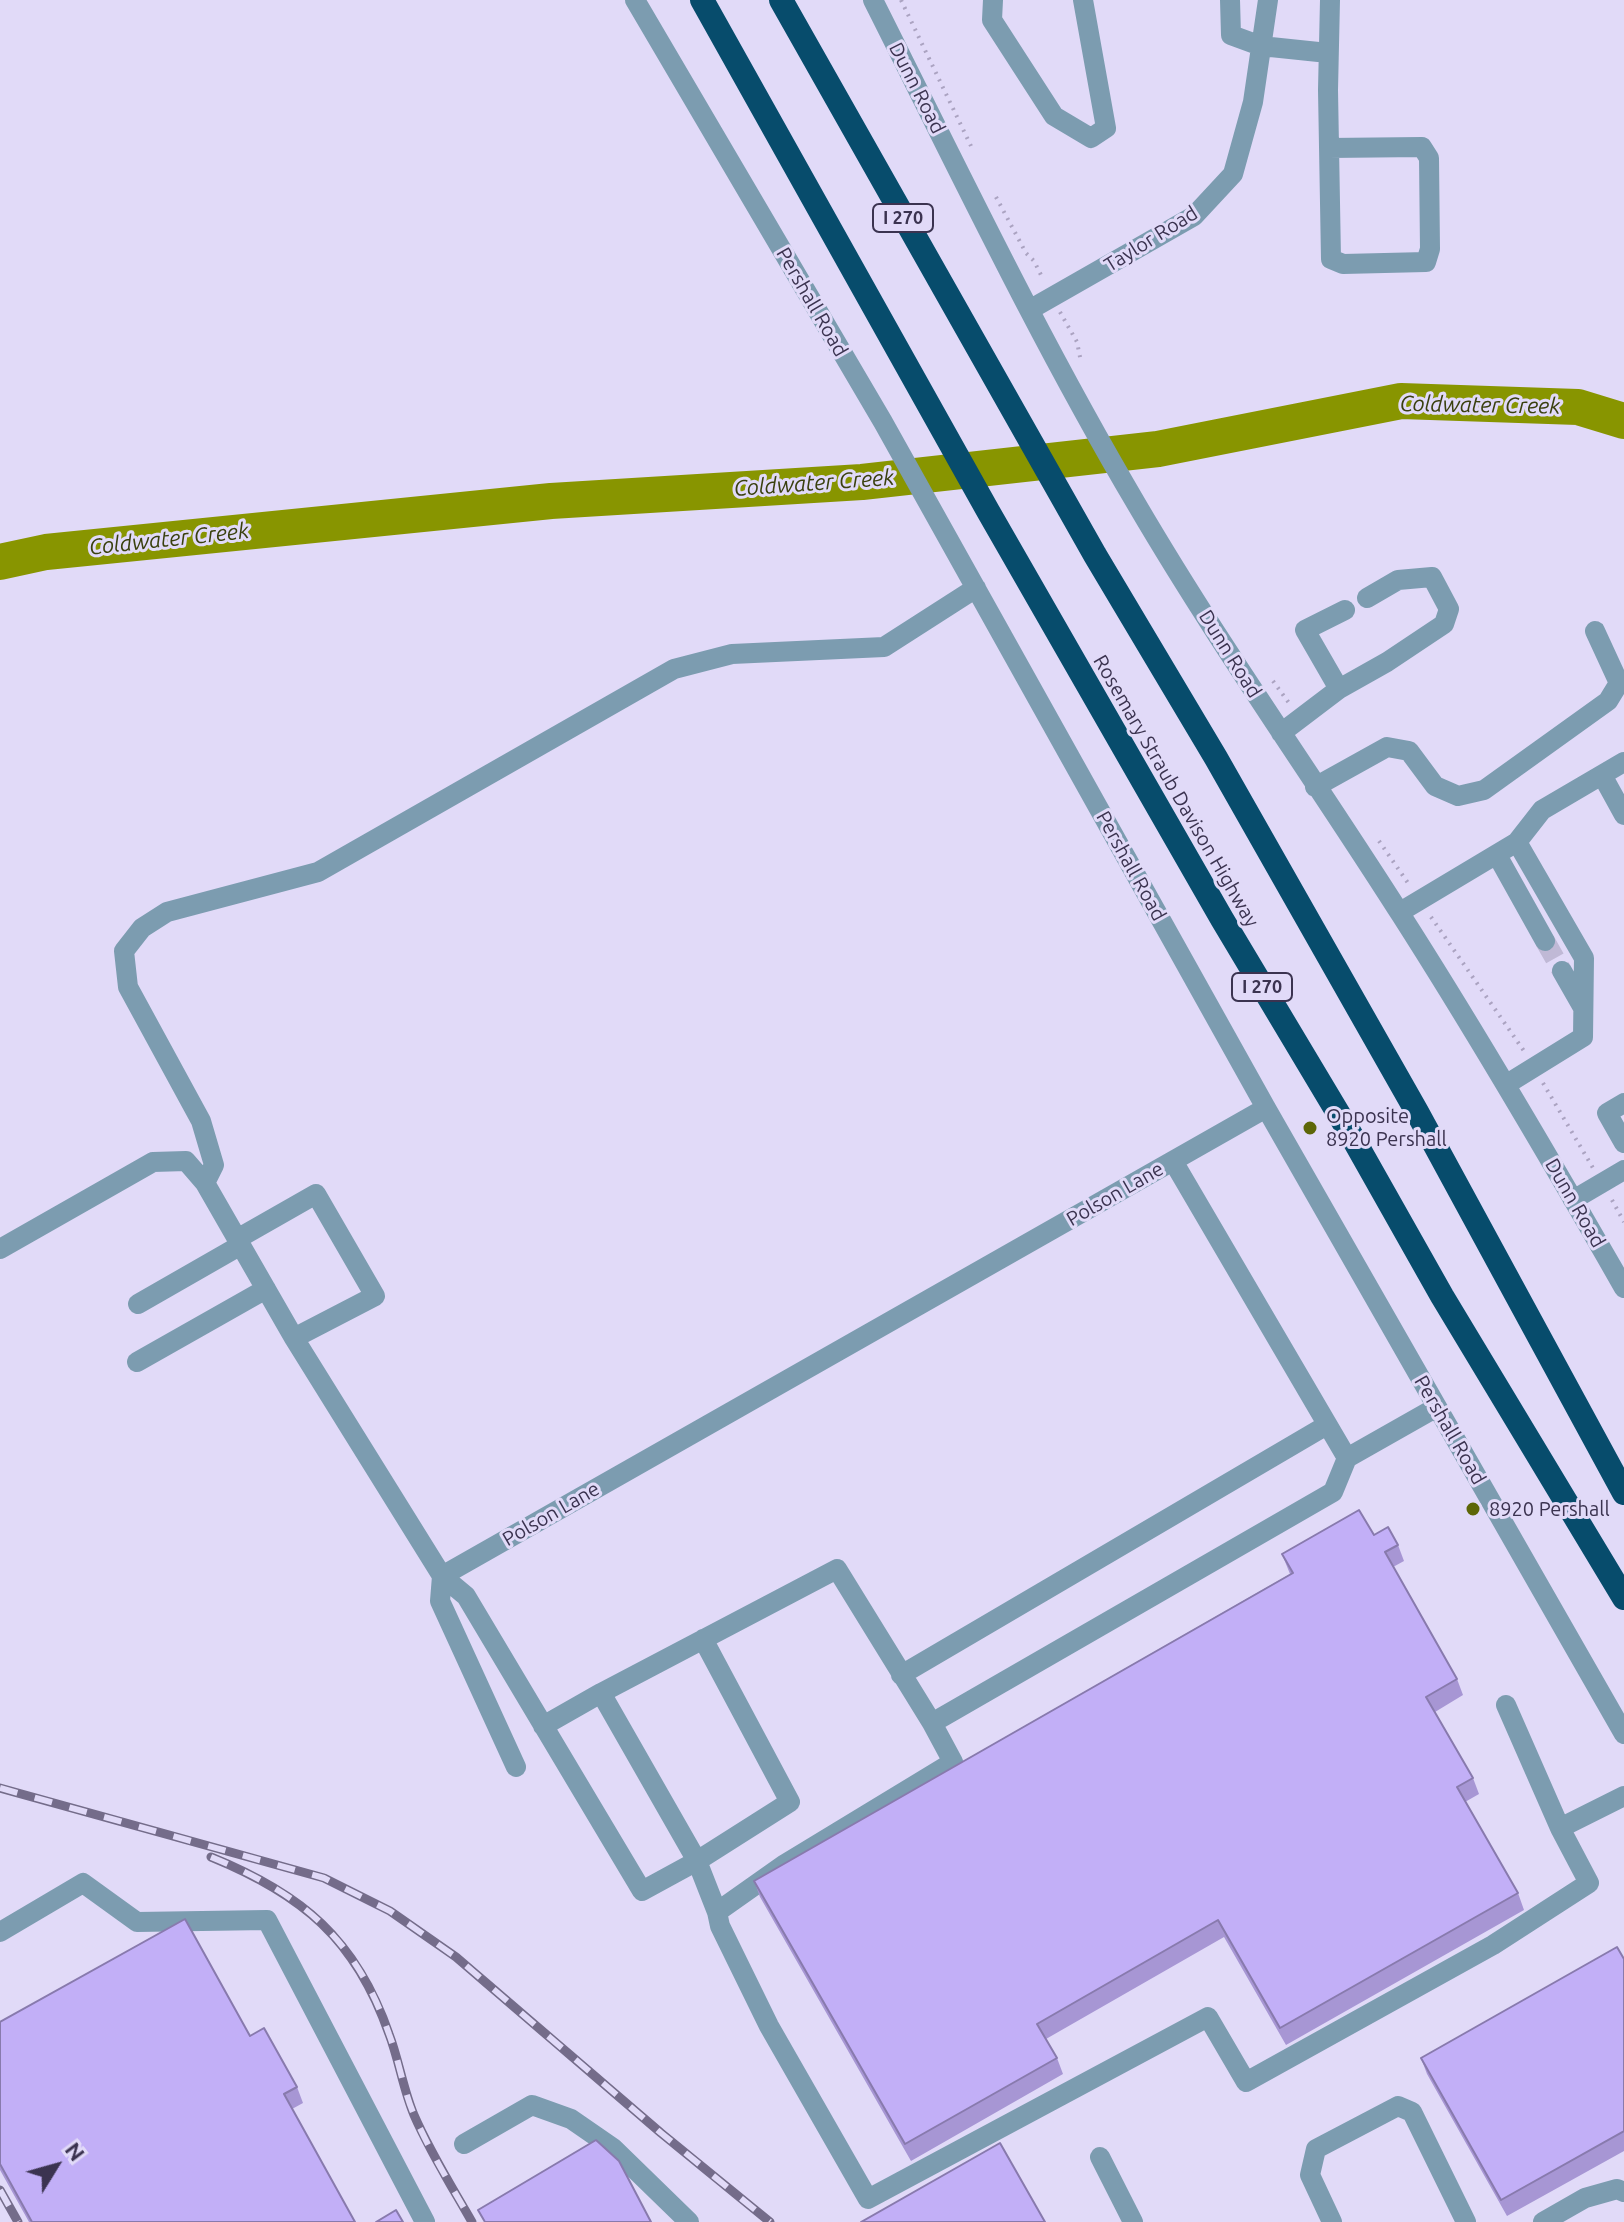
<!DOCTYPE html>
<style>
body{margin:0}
#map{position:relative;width:1624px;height:2222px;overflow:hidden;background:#e1daf8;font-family:Ubuntu,sans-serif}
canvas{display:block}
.north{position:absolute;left:16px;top:2126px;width:80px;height:80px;-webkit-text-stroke:6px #e1daf8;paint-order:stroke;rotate:53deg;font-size:22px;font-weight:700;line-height:32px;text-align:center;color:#3b3350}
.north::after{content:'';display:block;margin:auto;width:28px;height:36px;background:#3b3350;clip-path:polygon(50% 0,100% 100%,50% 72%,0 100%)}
</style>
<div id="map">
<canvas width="1624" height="2222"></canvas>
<div class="north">N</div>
</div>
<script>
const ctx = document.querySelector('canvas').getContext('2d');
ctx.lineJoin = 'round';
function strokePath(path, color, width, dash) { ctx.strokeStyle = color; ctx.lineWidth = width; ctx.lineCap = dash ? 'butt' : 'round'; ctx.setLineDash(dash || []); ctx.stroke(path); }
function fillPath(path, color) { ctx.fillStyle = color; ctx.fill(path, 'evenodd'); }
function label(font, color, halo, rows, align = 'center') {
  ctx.font = font + ' Ubuntu,sans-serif'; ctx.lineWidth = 6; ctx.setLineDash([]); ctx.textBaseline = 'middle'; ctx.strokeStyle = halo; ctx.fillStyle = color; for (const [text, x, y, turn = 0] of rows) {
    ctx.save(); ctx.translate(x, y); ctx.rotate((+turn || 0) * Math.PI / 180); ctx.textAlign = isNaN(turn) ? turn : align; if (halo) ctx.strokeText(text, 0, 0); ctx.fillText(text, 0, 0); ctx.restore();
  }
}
const river = new Path2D(`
 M0 562 46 552 551 501 862 482 1158 449 1401 401 1578 407 1624 421`);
const minorTunnel = new Path2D(`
 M1545 941 1562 971`);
const path = new Path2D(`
 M901 0 971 146
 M996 197 1026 253 1034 261 1043 279
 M1060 312 1077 342 1081 362
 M1273 681 1289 703
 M1379 841 1408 883
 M1431 917 1524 1051
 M1543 1083 1593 1168
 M1612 1200 1624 1222`);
const minor = new Path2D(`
 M635 0 883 422 1266 1108 1624 1734
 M873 0C958 169 1040 341 1137 505 1219 645 1314 778 1401 915 1479 1037 1552 1162 1624 1288
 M993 0 992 20 1054 116 1091 138 1106 128 1083 0
 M1230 0 1231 35 1261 46 1328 53
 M1329 148 1422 147 1429 158 1430 249 1426 262 1343 264 1331 259 1328 90 1330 0
 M1031 309 1194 216 1233 174 1253 102 1268 0
 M1339 689 1305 630 1345 610
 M1281 733 1339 689 1387 662 1444 624 1449 609 1432 577 1398 580 1367 598
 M1602 775 1624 815
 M1315 787 1387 747 1409 751 1435 786 1458 796 1484 790 1608 701 1619 683 1595 631
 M1497 855 1545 941
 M1400 912 1517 842 1542 810 1624 762
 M1562 971 1582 1006
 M1507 1084 1583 1037 1584 958 1517 842
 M1624 1103 1607 1113 1624 1143
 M1173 1161 1347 1458
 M205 1183 214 1165 201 1121 128 987 124 951 142 928 167 912 318 872 674 669 732 654 884 647 976 588
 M1573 1200 1624 1170
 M237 1239 316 1194 375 1296 294 1338
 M0 1249 153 1162 186 1161 205 1183 294 1338 442 1576 1266 1108
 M138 1304 241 1245
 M137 1362 266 1289
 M1437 1407 1347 1458 1333 1492 932 1723 953 1762 785 1864 717 1912 720 1926 769 2026 868 2199 1208 2017 1246 2082 1493 1945 1589 1883 1560 1828 1624 1796
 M442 1576 466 1596 642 1891 697 1861 790 1802 703 1639
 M442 1576 440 1601 516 1767
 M901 1675 1327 1425
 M1506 1705 1560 1828
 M543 1726 601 1693
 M717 1912 697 1861 601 1693 837 1569 932 1723
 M0 1932 83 1883 137 1922 267 1920 425 2222
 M464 2144 532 2105 571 2119 613 2148 689 2222
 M1100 2157 1133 2222
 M1332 2222 1310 2175 1316 2149 1398 2106 1412 2112 1466 2222
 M1543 2222 1585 2198 1617 2189 1624 2192`);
const highway = new Path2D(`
 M702 0 988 511 1222 919 1350 1133 1442 1296 1624 1598
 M781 0 1095 555 1216 758 1417 1112 1624 1493`);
const rail = new Path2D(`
 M0 1788 324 1878 390 1911 456 1957 661 2133 770 2222
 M211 1857C302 1894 356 1939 389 2034 399 2060 403 2089 414 2115 430 2152 452 2187 472 2222
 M0 2190 18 2222`);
const wall = new Path2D(`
 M1374 1535 1398 1545 1404 1561 1393 1567 1457 1679 1463 1695 1435 1712 1473 1778 1479 1794 1465 1802 1518 1893 1524 1910 1286 2045 1224 1937 1046 2039 1057 2058 1063 2074 911 2161 760 1897 754 1881 1290 1574 1282 1554Z
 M1624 1959V2151L1507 2216 1427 2074 1421 2058Z
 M0 2022 297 2087 303 2103 292 2109 355 2222H29L0 2170Z`);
const building = new Path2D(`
 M1359 1510 1374 1535 1388 1527 1398 1545 1385 1552 1457 1679 1426 1697 1473 1778 1457 1787 1518 1893 1280 2028 1218 1920 1037 2024 1057 2058 905 2144 754 1881 1293 1573 1282 1554Z
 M185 1919 250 2036 264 2028 297 2087 284 2094 355 2222H32L0 2164V2022Z
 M1617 1947 1624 1959V2131L1501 2200 1421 2058Z
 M596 2140 619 2161 651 2222H485L478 2210Z
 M1000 2143 1045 2222H861Z
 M396 2210 403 2222H376Z`);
const markers = [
 [1310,1128,8,"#5d6608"],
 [1473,1509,8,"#5d6608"]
];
const shields = [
 [903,218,60],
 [1262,987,60]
];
const shieldNames = [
 ["I 270",903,218],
 ["I 270",1262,987]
];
const streetNames = [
 ["Dunn Road",917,88,63],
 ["Taylor Road",1151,239,-32],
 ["Pershall Road",812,302,60],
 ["Dunn Road",1230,654,58],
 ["Rosemary Straub Davison Highway",1176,791,60],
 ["Pershall Road",1131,866,61],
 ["Polson Lane",1115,1194,-30],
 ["Dunn Road",1575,1203,60],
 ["Pershall Road",1450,1430,60],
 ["Polson Lane",551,1514,-30]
];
const poiNames = [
 ["Opposite",1326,1116],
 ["8920 Pershall",1326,1139],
 ["8920 Pershall",1489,1509]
];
const waterNames = [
 ["Coldwater Creek",1480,405,1],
 ["Coldwater Creek",814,483,-4],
 ["Coldwater Creek",169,539,-6]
];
strokePath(river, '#889500', 36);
strokePath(minorTunnel, '#c0b9d6', 20, [20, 10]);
strokePath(path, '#aba3c1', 4, [2, 6]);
strokePath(minor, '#7c9cb0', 20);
strokePath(highway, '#074c6c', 24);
strokePath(rail, '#746c8a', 9);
strokePath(rail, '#e1daf8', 6, [18]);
fillPath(wall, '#a796d4');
fillPath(building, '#c2aff7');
strokePath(building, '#887aad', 2);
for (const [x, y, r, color] of markers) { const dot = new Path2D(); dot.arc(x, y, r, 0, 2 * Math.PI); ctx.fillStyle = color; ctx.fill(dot); strokePath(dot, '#e1daf8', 3); }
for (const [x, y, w] of shields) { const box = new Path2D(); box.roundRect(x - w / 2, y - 14, w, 28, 6); ctx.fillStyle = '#e1daf8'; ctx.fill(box); strokePath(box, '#3b3350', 2); }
label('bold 18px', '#3b3350', null, shieldNames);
label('20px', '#3b3350', '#e1daf8', streetNames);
label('20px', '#3b3350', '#e1daf8', poiNames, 'left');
label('italic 22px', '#3a400e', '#e1daf8', waterNames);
</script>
